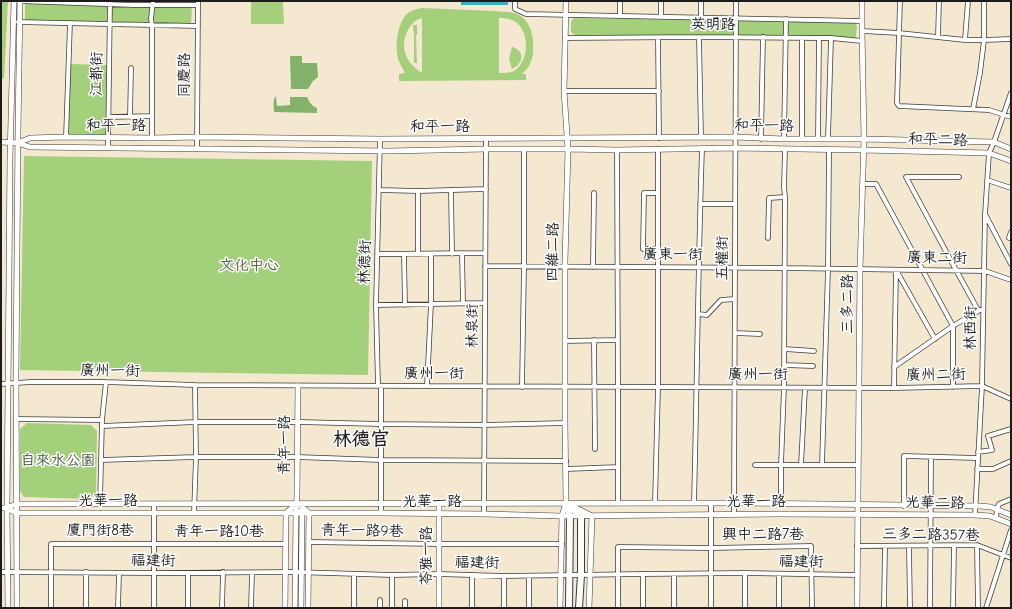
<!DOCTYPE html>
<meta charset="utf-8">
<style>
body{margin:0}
#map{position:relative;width:1012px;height:609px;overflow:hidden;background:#f4e8d0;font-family:"Comic Neue",sans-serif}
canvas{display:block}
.frame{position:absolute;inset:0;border:2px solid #1c1c1c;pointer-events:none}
</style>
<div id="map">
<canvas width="1012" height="609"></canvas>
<div class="frame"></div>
</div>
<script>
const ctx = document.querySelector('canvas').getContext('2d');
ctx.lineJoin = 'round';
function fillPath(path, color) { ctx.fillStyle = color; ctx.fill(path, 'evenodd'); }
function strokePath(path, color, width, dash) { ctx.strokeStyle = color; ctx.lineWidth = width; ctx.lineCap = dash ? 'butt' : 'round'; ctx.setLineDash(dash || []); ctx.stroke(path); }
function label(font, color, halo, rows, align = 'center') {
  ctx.font = font + ' "Comic Neue","LXGW WenKai TC",sans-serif'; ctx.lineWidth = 3; ctx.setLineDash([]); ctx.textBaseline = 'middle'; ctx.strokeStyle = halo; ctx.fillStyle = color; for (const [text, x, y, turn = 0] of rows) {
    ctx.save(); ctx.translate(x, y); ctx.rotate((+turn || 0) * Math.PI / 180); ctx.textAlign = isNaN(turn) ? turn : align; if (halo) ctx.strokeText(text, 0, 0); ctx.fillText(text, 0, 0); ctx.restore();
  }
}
const green = new Path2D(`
 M1 1H8L4 79 1 78Z
 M251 1H283L284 24H251Z
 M25 3 192 6 191 25 25 20Z
 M422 8C446 9 470 10 493 11 502 12 513 11 521 16 529 22 533 33 533 43 534 55 532 66 522 74H526V80L399 81V74L405 73C403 69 400 64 398 59 395 47 397 26 405 16 409 11 416 9 422 8ZM422 18V73C406 63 399 47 408 30 412 23 415 20 422 18ZM499 18C506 18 512 19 517 23 530 34 529 62 514 71 510 73 504 73 499 73Z
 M574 18 854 23 857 26 856 37 854 39 575 35 571 32V21Z
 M413 25H417V35H416L417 63H414V36Z
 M512 47C526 51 523 64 512 69L509 59Z
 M70 64 107 65 106 135 68 134Z
 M24 156 372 161 368 375 20 370Z
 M27 423 91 425 97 431 96 493 89 499 24 497 20 491V429Z`);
const forest = new Path2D(`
 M290 56H302V63H317L318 77 313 81 308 89H291Z
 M276 96 277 106 290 105V97H307C309 102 312 106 317 108V113L274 112C274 107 272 100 276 96Z`);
const water = new Path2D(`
 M461 1H508V5H461Z`);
const minor = new Path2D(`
 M18 1 134 5H198
 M515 1V9L526 14 862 21
 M661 1V17
 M900 1 897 103 899 106 989 110 1011 117
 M620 16V1
 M701 17V1
 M18 22 198 26
 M862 31 899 33 965 40H984L1011 39
 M699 37 701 137
 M938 37 939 1
 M565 38 699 37 819 38H831L862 41
 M658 38 659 138
 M802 38V139
 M965 40 968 1
 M564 91H659
 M973 109 980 73 984 40V1
 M109 117 152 116
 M130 117 131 68
 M66 137 70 23
 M152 138V25L151 19 153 1
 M761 139 763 37
 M784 139 786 19
 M818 139 819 38
 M828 139 831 38
 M108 148 110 1
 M197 149 198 1
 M617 150 618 387V503
 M959 177H906L956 270 978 310
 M987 180 1011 188
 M863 184H876L953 326V387
 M379 190 418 191 486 189
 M451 190 452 254
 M418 191V254
 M658 193H644L643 249H658
 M700 204H735
 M986 216 1011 264
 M768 238 769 198 785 197
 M1009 238 1011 232
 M462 253 463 303
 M377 254 485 253
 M404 254 405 305
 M485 266 785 268 985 271 1011 280
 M593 267 594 193
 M896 270 935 339
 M376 305 485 303
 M698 314 707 315 721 300 735 299
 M735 333 760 334
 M594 340 595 449
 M565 341 618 340
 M785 349 814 351
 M784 365 813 366
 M894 367 953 326 980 310
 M1 384 31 382H106L195 385 894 388 982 386 1011 399
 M378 386 376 305 380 139
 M381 386V513
 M427 386 431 304V254
 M522 387 524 266V150
 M894 388 896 270
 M17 419 102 420
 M102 426 196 422H298L381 424 484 425 565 423
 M978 452 992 450 988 436 1011 429
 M101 460 196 457H297L381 460 566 461
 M755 465H858
 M801 465 805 388
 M822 465 828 269 829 150
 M566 469 618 467
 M977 469H993L1011 461
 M655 503 658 387V149
 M694 503C697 385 698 267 702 149
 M100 504 102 420 106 382
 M781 504V465L784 387 785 197 784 187 785 149
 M904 506V456L977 458
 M194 513 196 457 195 385
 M484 514 486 139
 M734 514 736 1
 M975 515 982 386 985 215 989 153 994 142 1011 93
 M996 518 997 509 999 504 1011 499
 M309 542 439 544H562
 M977 545 978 608
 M857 546 977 545 1011 558
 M909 546 910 608
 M1 572 154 573 295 572 392 575 439 574 504 576 643 574 745 573 857 575
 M745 573V608
 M643 574V608
 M674 574V608
 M392 575V608
 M472 575V608
 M504 576V608
 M405 601V608
 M51 608V544H285
 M86 608V572
 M118 608 119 573
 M154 608V504
 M188 608V573
 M222 608 223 572
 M251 608 252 573
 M354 608V574
 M380 608V600
 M529 608V576
 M618 608V547L711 548 811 546 812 608
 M711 608V503
 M779 608V574
 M884 608 885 546
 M930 608 931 457
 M953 608 954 545
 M986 608 1011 530`);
const tertiary = new Path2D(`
 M1 142 18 143 30 147 389 151 486 149H568L617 150 735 148 863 150 989 153 1011 161
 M18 143 30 138 66 137 152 138 197 137 380 139 735 137 784 139H864L994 142 1011 149
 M297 503 309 513 308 608
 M572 506 592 516 589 608
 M1 508H7L16 504 743 503 980 506 991 507 1011 515
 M7 508 16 513H381L484 514 562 516 780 514 975 515 990 516 1011 524
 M8 608 7 508 10 158 14 1
 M17 608 16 374 18 131 20 1
 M285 608 286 513 297 503
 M295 608 296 513 297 496 298 386
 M301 608 302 513 301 511
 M439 608V503
 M560 608 562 516 566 503 565 423V261L568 149 564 91 566 1
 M857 608 860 269 864 139 862 31V1`);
const secondary = new Path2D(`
 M566 503 581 516V575L579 608
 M567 505 570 516 569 608`);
const streetNames = [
 ["英明路",713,25],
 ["江都街",97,74,-89],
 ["同慶路",185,75,-90],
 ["和平一路",116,126],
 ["和平一路",764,126,1],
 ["和平一路",440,127],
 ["和平二路",938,140,2],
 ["四維二路",553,252,-89],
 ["廣東一街",673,255],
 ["五權街",723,258,-90],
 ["廣東二街",937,258,1],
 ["林德街",365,262,-88],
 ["三多二路",848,304,-90],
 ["林泉街",473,326,-90],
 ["林西街",971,328,-89],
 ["廣州一街",110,371,1],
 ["廣州一街",434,374],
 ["廣州一街",758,375],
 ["廣州二街",936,375,-1],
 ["青年一路",285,445,-90],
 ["光華一路",108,501],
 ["光華一路",432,502],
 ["光華一路",756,502],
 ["光華二路",935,503,1],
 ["廈門街8巷",100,531],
 ["青年一路9巷",362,531,1],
 ["青年一路10巷",219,532],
 ["興中二路7巷",763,535],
 ["三多二路357巷",931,535,1],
 ["苓雅一路",427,556,-90],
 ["福建街",153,561,1],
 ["福建街",801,562,1],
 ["福建街",477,563,1]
];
const parkNames = [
 ["文化中心",249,266],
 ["自來水公園",58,461]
];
const districtNames = [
 ["林德官",361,440]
];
fillPath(green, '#a4cf7b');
fillPath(forest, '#83b26b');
fillPath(water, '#3fafbb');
strokePath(minor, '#3c3b37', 5.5);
strokePath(tertiary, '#3c3b37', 6);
strokePath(secondary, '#3c3b37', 8);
strokePath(minor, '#fff', 4);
strokePath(tertiary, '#fff', 5);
strokePath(secondary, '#fff', 6);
label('15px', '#1c1c1c', '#fff', streetNames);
label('15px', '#4c5b3d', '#fff', parkNames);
label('bold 19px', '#1c1c1c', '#fff', districtNames);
</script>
